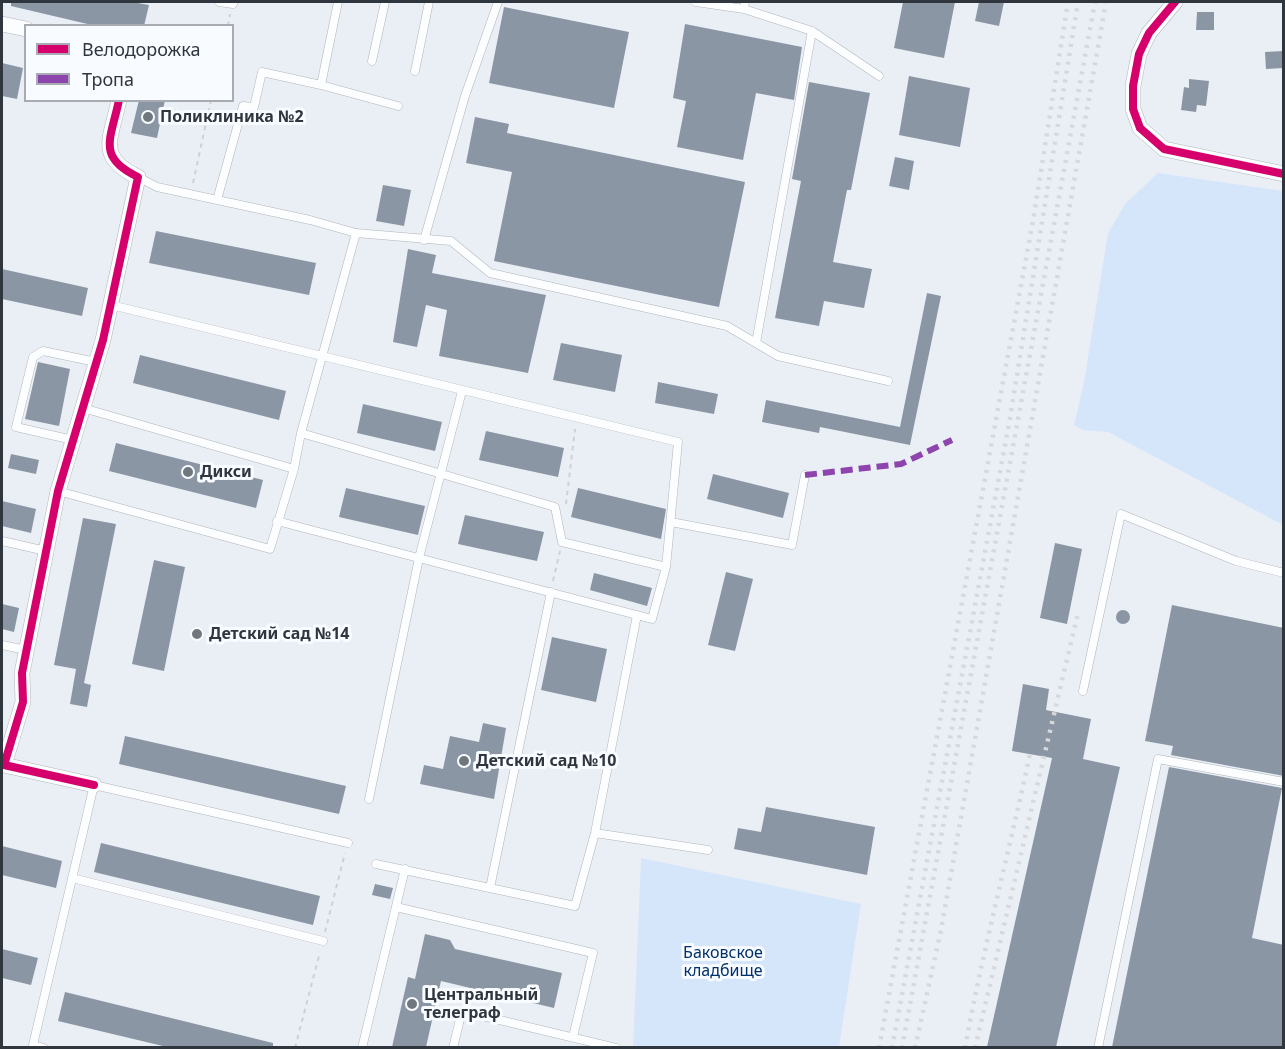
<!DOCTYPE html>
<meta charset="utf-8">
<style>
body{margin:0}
#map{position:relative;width:1285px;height:1049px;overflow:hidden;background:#eaeff6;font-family:"Noto Sans",sans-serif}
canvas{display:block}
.frame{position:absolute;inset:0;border:3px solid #30363e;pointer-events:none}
.legend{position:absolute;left:24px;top:24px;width:210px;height:78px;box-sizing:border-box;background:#f8fbff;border:2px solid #a8acb2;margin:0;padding:8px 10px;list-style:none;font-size:18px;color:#30363e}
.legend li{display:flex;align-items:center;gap:12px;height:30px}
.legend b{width:30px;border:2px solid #a8acb2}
</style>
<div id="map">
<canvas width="1285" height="1049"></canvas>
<div class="frame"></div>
<ul class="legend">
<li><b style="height:8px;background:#d6006c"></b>Велодорожка</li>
<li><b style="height:8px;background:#8e44ad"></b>Тропа</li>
</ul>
</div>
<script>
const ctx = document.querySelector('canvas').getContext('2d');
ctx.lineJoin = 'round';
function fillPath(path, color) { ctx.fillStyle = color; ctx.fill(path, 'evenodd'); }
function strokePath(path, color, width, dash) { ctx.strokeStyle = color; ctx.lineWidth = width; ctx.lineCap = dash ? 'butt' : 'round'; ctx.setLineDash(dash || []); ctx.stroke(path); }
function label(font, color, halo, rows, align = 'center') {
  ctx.font = font + ' "Noto Sans",sans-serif'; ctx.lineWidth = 6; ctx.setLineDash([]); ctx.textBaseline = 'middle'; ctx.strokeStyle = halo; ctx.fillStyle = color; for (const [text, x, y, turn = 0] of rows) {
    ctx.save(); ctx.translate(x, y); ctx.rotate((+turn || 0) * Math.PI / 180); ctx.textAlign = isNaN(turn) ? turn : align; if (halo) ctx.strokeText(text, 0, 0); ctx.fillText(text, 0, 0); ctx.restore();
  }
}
const green = new Path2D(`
 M1158 173 1283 191V525L1108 432 1083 430 1074 425 1084 382 1108 233 1125 204Z
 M641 858 861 904 839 1047H633Z`);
const building = new Path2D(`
 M11 2H132L149 5 144 26H96L11 6Z
 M903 2H955L944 58 894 48Z
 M979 2H1004L999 26 975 21Z
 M504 7 629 32 614 108 489 83Z
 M1197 12H1214V30H1196Z
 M685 24 802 47 794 100 756 93 743 160 677 147 686 101 673 98Z
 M1283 51 1284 68 1266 69 1265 52Z
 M2 63 23 68 17 99 2 96Z
 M909 76 970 88 960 147 899 135Z
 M1189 79 1209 81 1206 106 1197 105 1196 112 1181 110 1184 87 1189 88Z
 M809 82 870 93 851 190H847L833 262 872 269 864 308 824 301 819 326 775 318 801 181 792 179Z
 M139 100H165L157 138 131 133Z
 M475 117 509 124 507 133 745 182 719 307 494 261 512 172 466 163Z
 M895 157 914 161 909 190 889 186Z
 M383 185 411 190 404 226 376 221Z
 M156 231 316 263 309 295 149 263Z
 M408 249 436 255 432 273 546 295 528 373 439 356 447 310 426 305 417 347 393 342Z
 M2 269 88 288 82 316 2 299Z
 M927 293 941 296 910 445 820 427 819 433 762 422 766 400 900 427Z
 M561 343 622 355 615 392 553 380Z
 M140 355 286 391 279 420 133 383Z
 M38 362 70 369 59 426 25 419Z
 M658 382 718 394 714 414 655 403Z
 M363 404 442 422 435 451 357 433Z
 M486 431 564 448 558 477 479 460Z
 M116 443 263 480 256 508 109 471Z
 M11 454 39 460 36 474 8 468Z
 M713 474 789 493 783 518 707 499Z
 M346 488 425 506 418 535 339 517Z
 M578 488 666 509 661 539 571 517Z
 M2 501 36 509 31 533 2 526Z
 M465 515 544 532 537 561 458 544Z
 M83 518 116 524 84 683 91 685 87 707 70 704 76 669 54 665Z
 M1055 543 1082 549 1067 624 1040 618Z
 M154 560 185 567 164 671 132 664Z
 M726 572 753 579 735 651 708 645Z
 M594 573 652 588 647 606 590 590Z
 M2 604 19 608 14 632 2 629Z
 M1172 605 1284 628V776L1171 755 1173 746 1145 741Z
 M1116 617a7 7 0 1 1 14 0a7 7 0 1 1-14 0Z
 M552 637 607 649 596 702 541 690Z
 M1023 684 1049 689 1046 710 1091 719 1083 759 1120 767 1056 1047H987L1052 758 1012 751Z
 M483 723 506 728 494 799 420 784 424 765 443 769 450 736 479 742Z
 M125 736 346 786 339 814 119 764Z
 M1169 767 1282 788 1252 938 1284 945V1047H1112Z
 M766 807 875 827 867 875 734 849 738 828 761 832Z
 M101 843 320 896 313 925 94 872Z
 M2 846 62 861 56 888 2 875Z
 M375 884 393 888 390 899 372 895Z
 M425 934 450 940 455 949 562 973 554 1008 441 981 426 1047H392L408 977 415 979Z
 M2 949 38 958 31 985 2 978Z
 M65 992 273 1043V1047H167L58 1021Z`);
const path = new Path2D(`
 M228 26 230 14
 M193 183 211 100
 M566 504 575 429
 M553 581 560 551
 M325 932 345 853
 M295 1048 320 952`);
const service = new Path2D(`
 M219 2 233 4
 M338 2 321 85 398 106
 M696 2 744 9 745 2
 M744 9 812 31 879 76
 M372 61 385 2
 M415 71 429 2
 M138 177 157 187 310 220 356 233 451 241 490 273 727 326 778 356 888 381
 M217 200 243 106 254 107 262 72 321 85
 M424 240 465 96 498 2
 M111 305 678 442 666 567
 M756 343 812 31
 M83 408 294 469
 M73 440 16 427 33 357 43 351 96 362
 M58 491 270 549 294 469 301 433 356 233
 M277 521 652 619 666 567 562 542 555 507 301 433
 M671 522 792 545 805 475
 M2 541 46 551
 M2 645 26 650
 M1083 691 1121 514 1236 561 1284 573
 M369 799 419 558 462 391
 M595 833 708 850
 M376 864 575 906 595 833 637 615
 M72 878 323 941
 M490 888 551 592
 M396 907 593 953 573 1037
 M44 1048 33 1045 94 785 348 843
 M362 1048 405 869
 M453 1048 462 1011 616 1048
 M1098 1048 1158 759 1284 782`);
const minor = new Path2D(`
 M1175 2 1149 33 1139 54 1133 86V109L1140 128 1164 149 1284 174
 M2 24 26 29
 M94 785 4 765 23 702 22 673 58 491 103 340 138 177C96 157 111 139 119 100`);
const rail = new Path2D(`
 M879 1048 1033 221 1068 2
 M892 1048 1009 424 1078 2
 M902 1048 1095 2
 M915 1048 941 930 1106 2
 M965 1048C983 949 1009 852 1030 754
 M975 1048 1078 613`);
const quiet = new Path2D(`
 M805 475 901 464 952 440`);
const cycleway = new Path2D(`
 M1175 2 1149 33 1139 54 1133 86V109L1140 128 1164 149 1284 174
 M94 785 4 765 23 702 22 673 58 491 103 340 138 177C96 157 111 139 119 100`);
const markers = [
 [148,117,6,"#71777e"],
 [188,472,6,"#71777e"],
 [197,634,6,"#71777e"],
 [464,761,6,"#71777e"],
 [412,1004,6,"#71777e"]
];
const poiNames = [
 ["Поликлиника №2",160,117],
 ["Дикси",200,472],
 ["Детский сад №14",209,634],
 ["Детский сад №10",476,761],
 ["Центральный",424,995],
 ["телеграф",424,1013]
];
const parkNames = [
 ["Баковское",723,953],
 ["кладбище",723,971]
];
fillPath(green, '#d6e6fa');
fillPath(building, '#8b96a5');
strokePath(service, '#b0b5bb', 9);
strokePath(minor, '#b0b5bb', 16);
strokePath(path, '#cfd0d3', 2, [4.5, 4.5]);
strokePath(service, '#fcfdfe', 8);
strokePath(minor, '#fcfdfe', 15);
strokePath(rail, '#d6d8db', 4.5, [3, 6]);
strokePath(quiet, '#8e44ad', 6, [12, 6]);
strokePath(cycleway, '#d6006c', 8);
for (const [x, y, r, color] of markers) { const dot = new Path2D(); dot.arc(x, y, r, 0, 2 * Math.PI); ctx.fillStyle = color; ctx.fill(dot); strokePath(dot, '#f8fbff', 2); }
label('bold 16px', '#30363e', '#f8fbff', poiNames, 'left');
label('16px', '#00316a', '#f8fbff', parkNames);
</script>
